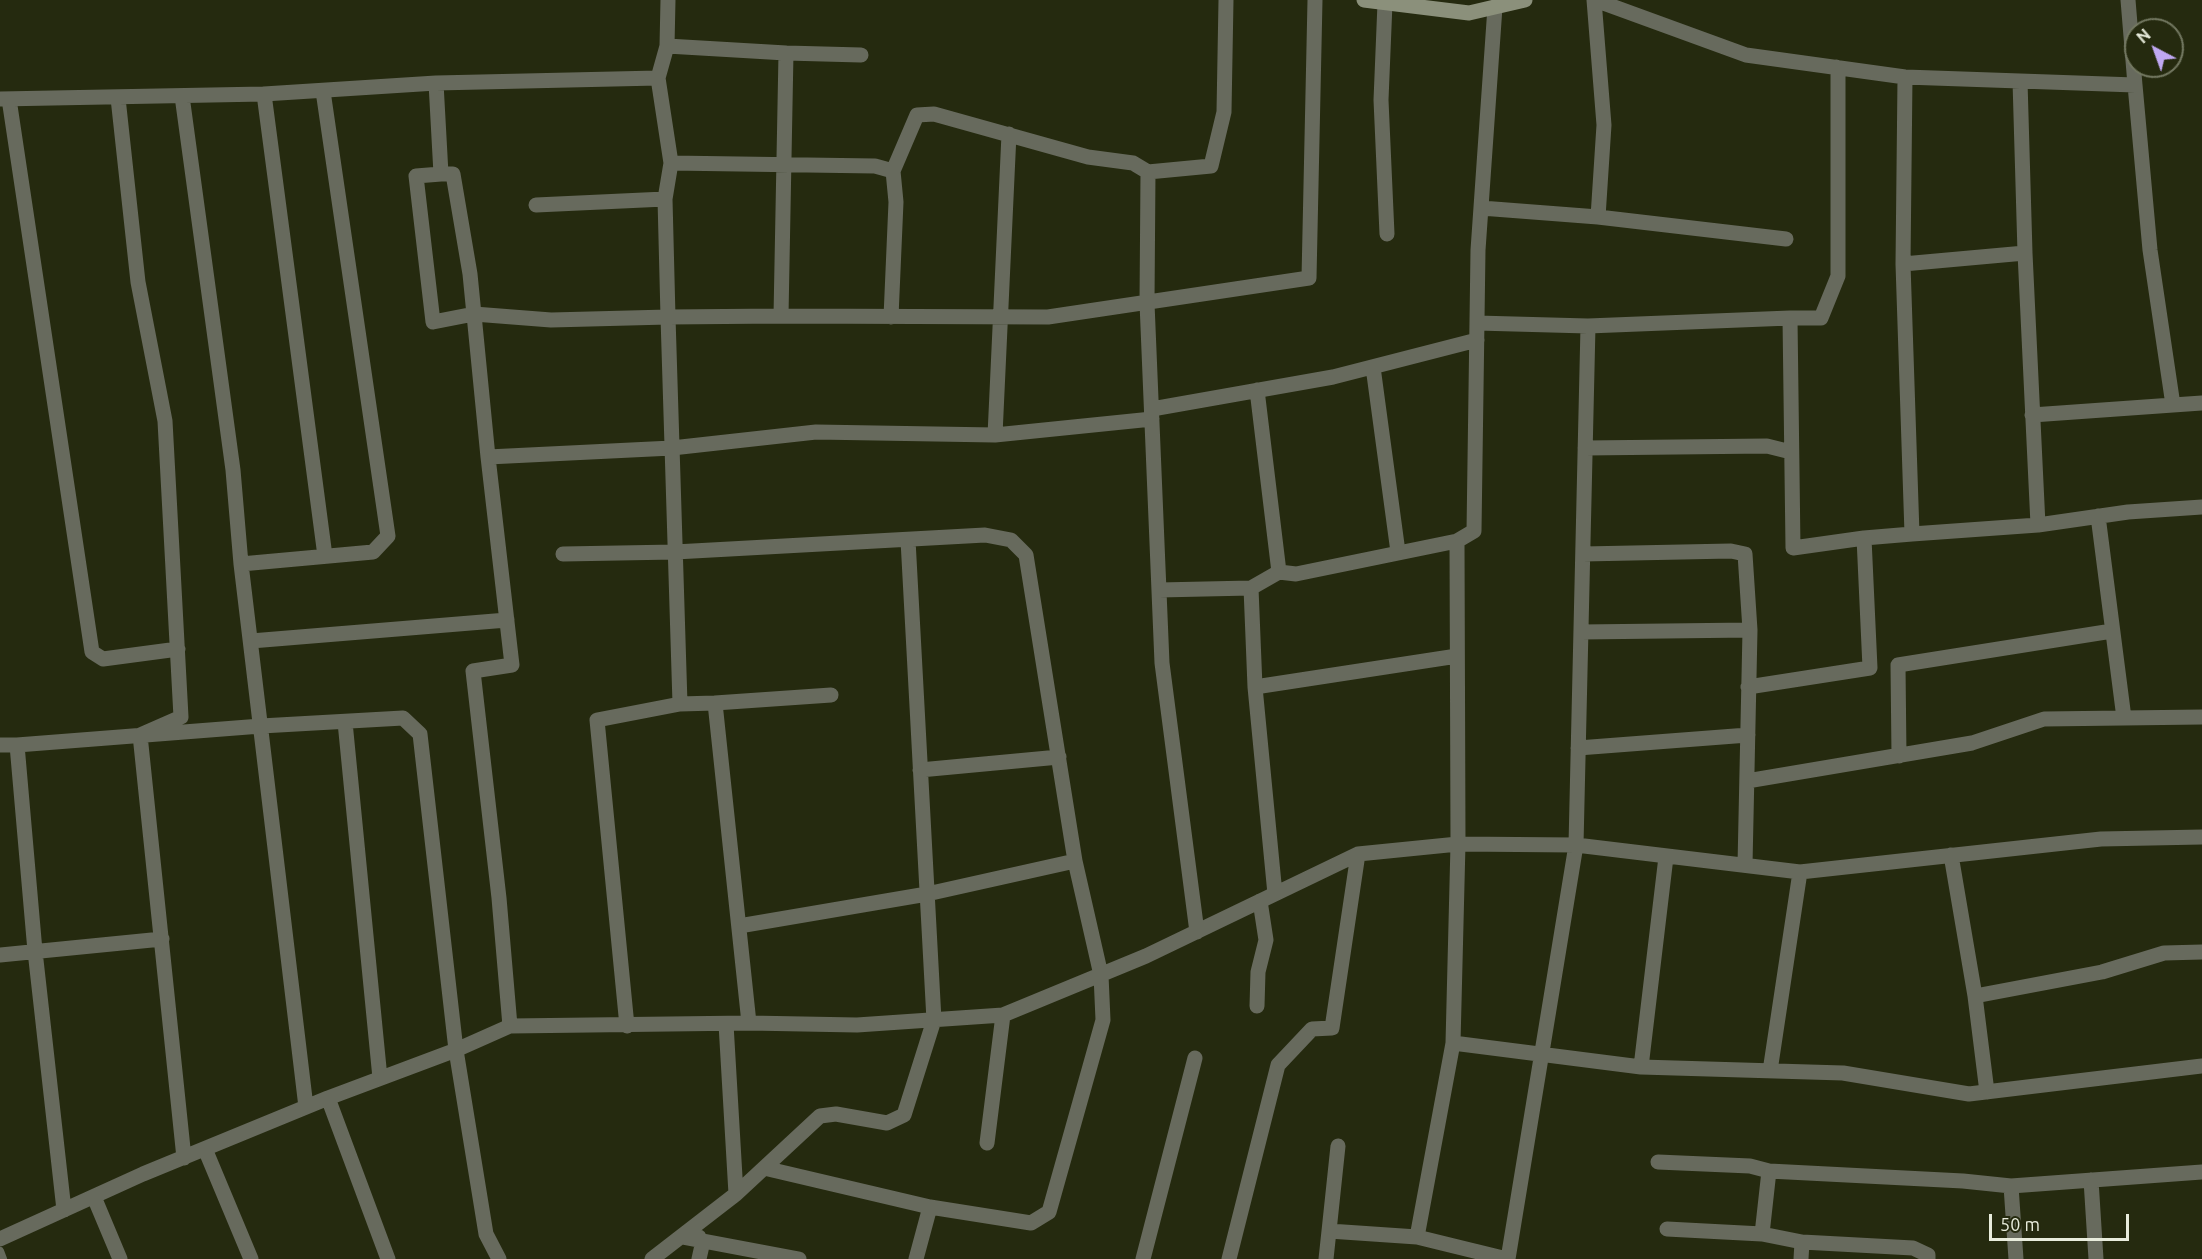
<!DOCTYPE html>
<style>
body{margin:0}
#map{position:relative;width:2202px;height:1259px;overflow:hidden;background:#252a0f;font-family:Ubuntu,sans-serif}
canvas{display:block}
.north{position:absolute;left:2124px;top:18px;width:60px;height:60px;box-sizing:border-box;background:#252a0f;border:2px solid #737861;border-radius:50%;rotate:319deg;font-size:16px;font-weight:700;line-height:24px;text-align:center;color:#e8ecdc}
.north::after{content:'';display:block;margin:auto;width:21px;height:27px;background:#c0a8f3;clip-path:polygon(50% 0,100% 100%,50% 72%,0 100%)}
.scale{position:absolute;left:1989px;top:1214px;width:140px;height:27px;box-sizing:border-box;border:3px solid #e8ecdc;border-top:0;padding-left:8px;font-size:18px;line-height:21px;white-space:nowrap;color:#e8ecdc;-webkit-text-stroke:4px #252a0f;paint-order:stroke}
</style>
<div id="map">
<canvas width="2202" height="1259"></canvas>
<div class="north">N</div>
<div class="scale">50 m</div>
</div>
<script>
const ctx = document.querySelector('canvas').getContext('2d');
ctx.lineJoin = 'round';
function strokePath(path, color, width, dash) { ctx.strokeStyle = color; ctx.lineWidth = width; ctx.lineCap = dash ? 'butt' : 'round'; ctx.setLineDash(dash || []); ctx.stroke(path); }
const lane = new Path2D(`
 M0 1251 3 1259`);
const street = new Path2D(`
 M1594 0 1604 125 1598 217
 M1595 0 1746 55 1905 77 2135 85 2128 0
 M1385 3 1381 100 1387 234
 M1495 7 1478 250 1474 531 1457 541 1458 844 1576 845 1508 1259
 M786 53 861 55
 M1836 67 1838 68V276L1821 318H1790L1793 548 1864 538
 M1905 77 1903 264 1912 534 2038 525 2128 512 2202 507
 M436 83 441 174 416 176 433 322 474 314 551 320 668 317 665 199 671 163 658 78
 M2135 85 2150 250 2173 405 2202 403
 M264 94 325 556
 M182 96 233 470 241 564 306 1107
 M118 98 138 282 165 421 181 717 140 735 184 1158
 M0 99 264 94 436 83 658 78 667 46
 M9 99 92 652 103 659 178 649
 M671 163 875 166 893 171
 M1148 172 1147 303 1162 663 1197 932
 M441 174H453L470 274 488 457 672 448 816 432 995 435 1152 419
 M536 205 665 199
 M1481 208 1598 217 1786 239
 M2025 253 2038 525
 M1903 264 2025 253 2020 81
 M781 316 1048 317 1309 278 1315 0
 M891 317 896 202 893 171 917 115 934 114 1088 157 1133 163 1148 172 1211 166 1224 112 1226 0
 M1790 318 1588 326 1576 845 1800 872 2101 839 2202 837
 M1477 323 1588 326
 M1373 367 1398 552
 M1257 390 1279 572
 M1152 409 1333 377 1477 340
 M2032 415 2173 405
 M995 435 1009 134
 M1585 448 1767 446 1791 452
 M488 457 512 665 473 671 499 898 510 1026
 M2098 516 2124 718
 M563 554 675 552 985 535 1011 540 1026 555 1075 861 1101 975 1103 1020 1049 1212 1031 1223 930 1207 764 1168
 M1583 554 1731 551 1745 554 1750 630
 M241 564 373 552 388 536 323 91
 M1251 588 1255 687 1275 894
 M1159 590 1251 588 1279 572 1296 574 1457 541
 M1581 632 1750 630 1745 865
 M251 641 507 620
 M1255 687 1457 656
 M1748 687 1870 668 1864 538 1912 534
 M715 703 831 695
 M680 704 715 703 749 1023
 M345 722 380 1078
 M0 745H17L35 951 64 1210
 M17 745 261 726 403 718 420 734 456 1050 486 1234 499 1259
 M1578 748 1748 735
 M1899 756 1898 665 2112 631
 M920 770 1059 757
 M1747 781 1972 743 2044 719 2202 717
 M1951 855 1975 996 1987 1092
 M739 926 927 894 1075 861
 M0 955 162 939
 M1975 996 2102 972 2164 953 2202 952
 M1257 1006 1258 972 1266 940 1260 901
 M627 1026 597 720 680 704 668 317 781 316 786 53 667 46 668 0
 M1453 1043 1641 1067 1843 1073 1969 1094 2202 1066
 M1641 1067 1666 857
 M1770 1071 1800 872
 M328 1098 388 1259
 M987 1143 1003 1015
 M205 1149 251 1259
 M1658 1162 1750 1166 1769 1171 1963 1181 2011 1186
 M2091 1180 2096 1259
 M736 1194 820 1116 836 1114 887 1123 904 1115 934 1020 908 540
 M94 1197 120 1259
 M1667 1229 1762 1234 1802 1242 1913 1248 1928 1255V1259
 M1329 1231 1338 1146
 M1762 1234 1769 1171
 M682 1237 799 1259
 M699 1237 698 1239 703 1241 699 1259
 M1417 1237 1507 1259
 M0 1239 143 1174 328 1098 456 1050 510 1026 749 1023 857 1025 1003 1015 1146 956 1358 854 1458 844 1453 1043 1417 1237 1329 1231 1326 1259
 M652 1259 736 1194 726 1024
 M916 1259 930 1207
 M1143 1259 1195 1058
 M1229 1259 1278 1065 1312 1029 1332 1028 1358 854
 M1801 1259 1802 1242
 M2016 1259 2011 1186 2202 1172`);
const secondary = new Path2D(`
 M1364 0 1469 13 1525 0`);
strokePath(lane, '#676a5d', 8);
strokePath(street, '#676a5d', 15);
strokePath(secondary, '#8b907b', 15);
</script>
